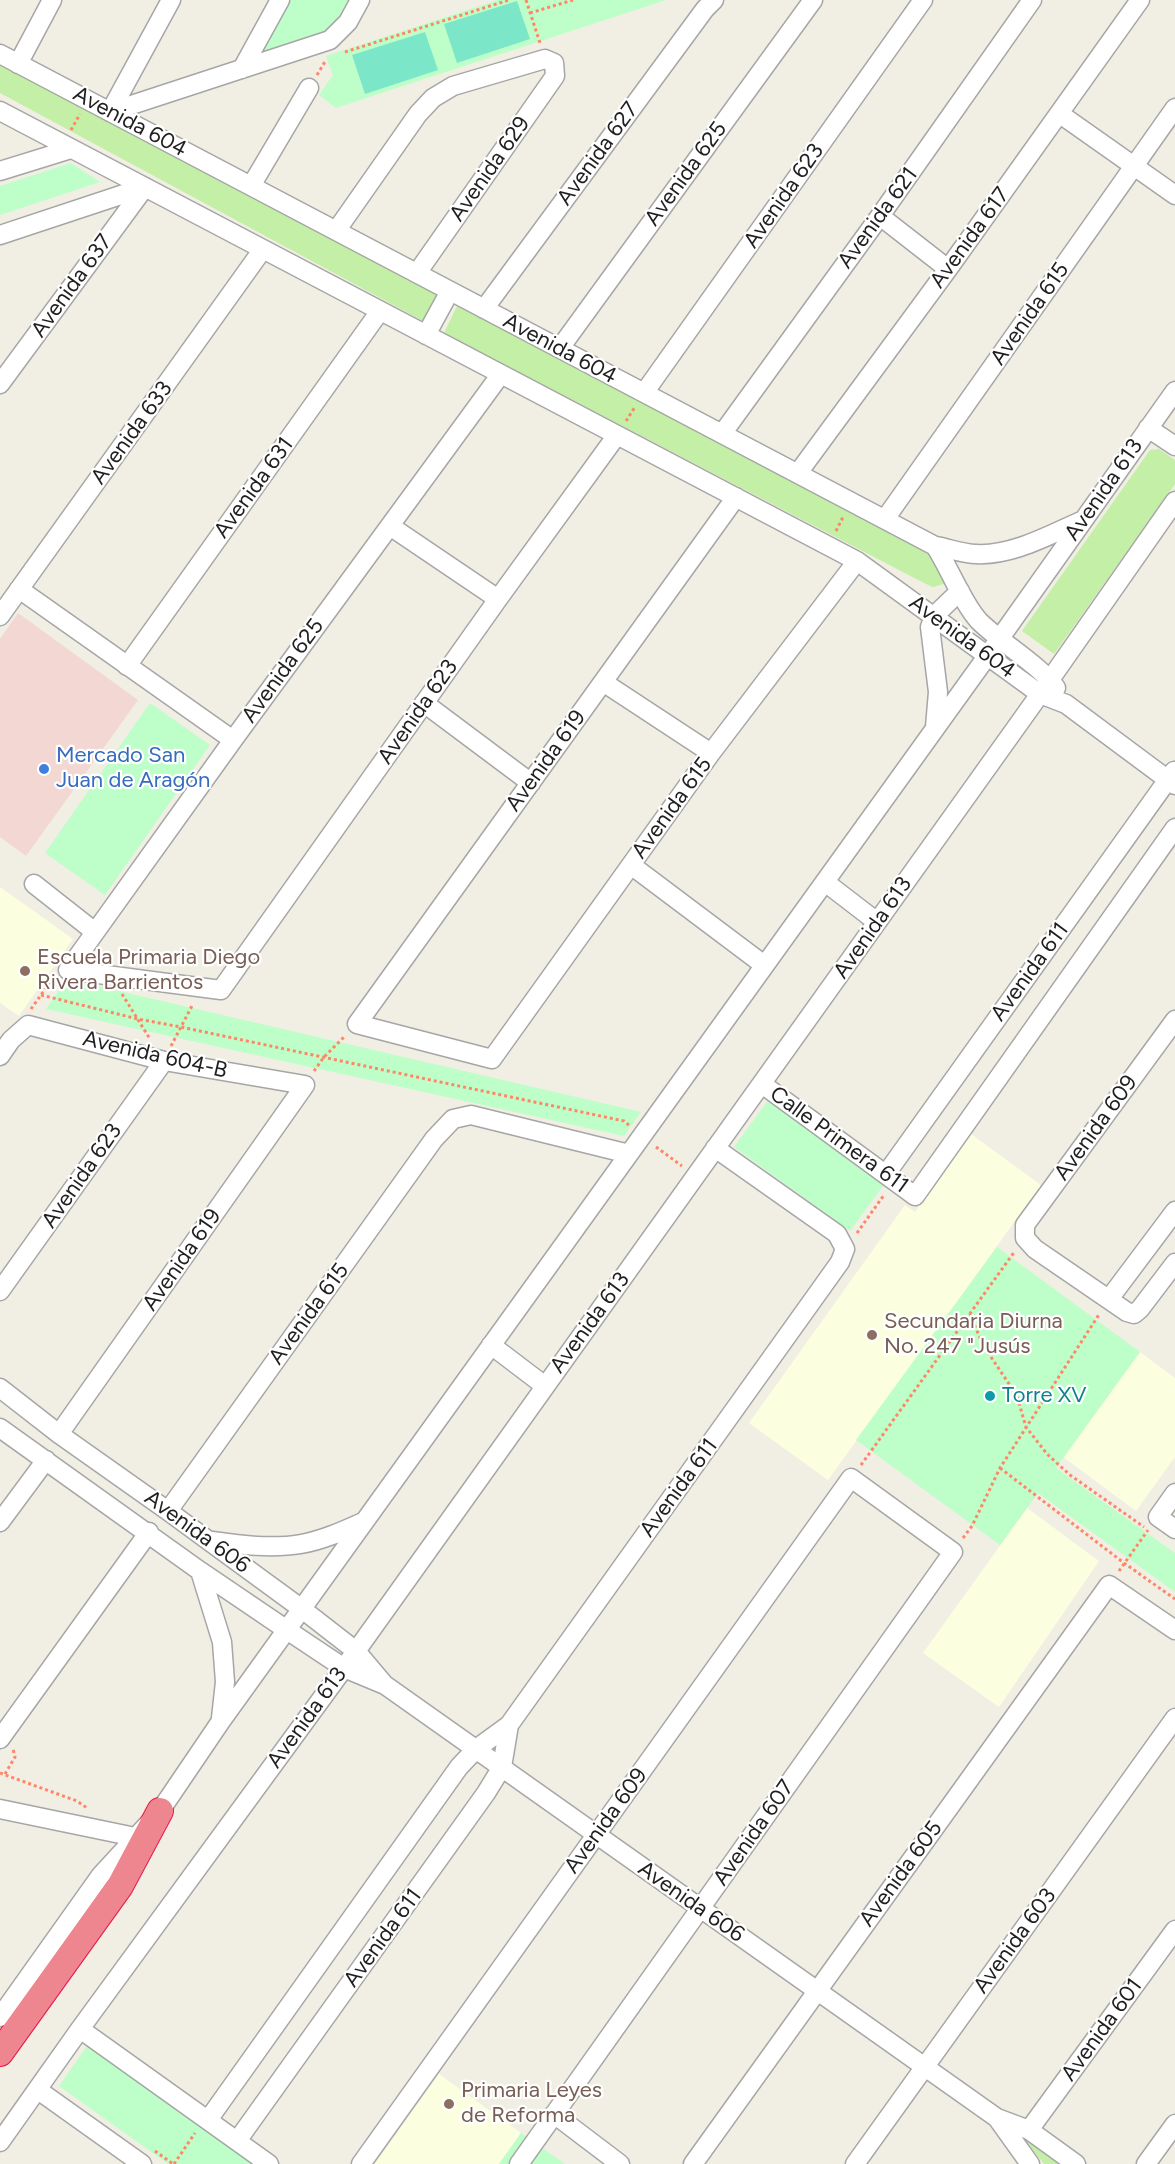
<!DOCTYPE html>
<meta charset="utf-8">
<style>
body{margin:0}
canvas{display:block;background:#f1eee4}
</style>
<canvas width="1175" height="2164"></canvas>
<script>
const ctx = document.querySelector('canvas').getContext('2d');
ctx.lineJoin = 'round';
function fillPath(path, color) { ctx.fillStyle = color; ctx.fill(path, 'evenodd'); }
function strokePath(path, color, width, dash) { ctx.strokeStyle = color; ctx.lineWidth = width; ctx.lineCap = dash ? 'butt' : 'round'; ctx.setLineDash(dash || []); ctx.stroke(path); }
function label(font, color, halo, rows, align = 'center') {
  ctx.font = font + ' Figtree,sans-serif'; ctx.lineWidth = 4.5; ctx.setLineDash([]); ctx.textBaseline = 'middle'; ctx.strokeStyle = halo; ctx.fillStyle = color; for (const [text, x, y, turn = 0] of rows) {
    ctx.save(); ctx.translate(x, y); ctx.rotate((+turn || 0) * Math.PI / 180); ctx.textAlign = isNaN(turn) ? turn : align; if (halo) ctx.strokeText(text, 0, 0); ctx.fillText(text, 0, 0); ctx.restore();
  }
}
const commercial = new Path2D(`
 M18 613 138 700 26 856 0 837V639Z`);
const education = new Path2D(`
 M0 887 73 939 19 1016 0 1003Z
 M971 1134 1041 1185 828 1480 749 1423 905 1205 915 1212Z
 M1140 1352 1175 1378V1457L1136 1511 1063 1457Z
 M1027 1508 1099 1561 999 1707 923 1653Z
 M439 2074 521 2133 499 2164H375Z`);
const grass = new Path2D(`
 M0 64 440 294 425 322 0 93Z
 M458 304 934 553 947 583 933 587 924 583 444 333Z
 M1159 449 1175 460V484L1054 654 1022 631 1150 450Z
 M1021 2135 1060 2164H1044Z`);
const park = new Path2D(`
 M288 0H348L334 27 258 57Z
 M498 0H666L336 108 319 95 333 75 326 56Z
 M71 163 100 182 0 215V186Z
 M150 703 210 745 105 895 45 853Z
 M67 979 641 1112 624 1136 46 1009Z
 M769 1099 885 1183 850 1231 734 1147Z
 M997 1247 1140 1352 1056 1468 1175 1553V1592L1038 1493 1000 1545 856 1440Z
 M87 2046 259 2164H168L59 2086Z
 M521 2133 565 2164H499Z`);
const pitch = new Path2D(`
 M517 1 530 39 457 63 444 24Z
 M425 32 438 70 365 94 352 55Z`);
const path = new Path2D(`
 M526 0 540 43
 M530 13 573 0
 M345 52 509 0
 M317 75 326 60
 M71 130 80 114
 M626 421 635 407
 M836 531 844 515
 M122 994 150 1039
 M41 995 138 1019 181 1027 624 1121 630 1126
 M31 1009 53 978
 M171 1046 193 1004
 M314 1071 324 1057 345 1036
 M656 1147 682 1166
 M857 1233 884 1195
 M970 1314 983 1345 1017 1396 1026 1427 1047 1454 1070 1475 1144 1527
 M861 1465 1015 1251
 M1000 1468 1124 1563 1175 1599
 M963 1538 972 1526 1000 1468 1100 1313
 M1119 1571 1148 1530
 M0 1773 77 1801 87 1808
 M5 1774 15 1757 13 1749
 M155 2151 173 2164
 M174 2164 195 2133`);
const minor = new Path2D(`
 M0 54 935 546C949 567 963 604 979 621 1001 643 1040 665 1056 688
 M18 64 52 0
 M242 69 280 0
 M0 111 857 561 1040 694 1066 704 1175 785
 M110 112 330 40 348 22 360 0
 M110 112 171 0
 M1060 114 1175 195
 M0 171 71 149
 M251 186 309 88
 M880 216 948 269
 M336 231 418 114 433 98 453 86 545 59 554 63 555 76 417 273
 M0 235 145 187
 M484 309 705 9 714 0
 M426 335 450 291
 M560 348 813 0
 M501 374 233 740 68 970 221 990 498 599 617 435
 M0 384 145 187
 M644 393 923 0
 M1148 428 1175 446
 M722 434 880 216 1032 0
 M798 473 948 269 1140 0
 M736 497 357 1024 492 1059 711 753 857 561
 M885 519 1175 108
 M390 526 498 599
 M935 546C948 548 963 554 976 554 1012 556 1049 535 1081 521
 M19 589 233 740
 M0 616 263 249
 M127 666 380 311
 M603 682 711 753
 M424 703 531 783
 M935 727 938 692 930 627 934 616 960 591
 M631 865 764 965
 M825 882 877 922
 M34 884 95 932
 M1175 1020 1025 1225V1238L1035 1249 1127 1312 1134 1314 1140 1309 1175 1263
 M0 1056 11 1040 28 1025 164 1061 305 1085 59 1434
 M762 1084 915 1196 1175 828
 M886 1174 1174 771
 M0 1291 164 1061
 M1109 1299 1175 1211
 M491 1345 545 1386
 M0 1388 59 1434 168 1511 302 1609 356 1651 383 1683
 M0 1428 200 1571 287 1630 344 1668 385 1685 997 2118 1029 2130 1076 2164
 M1175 1493 1158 1517 1175 1529
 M168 1511 434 1139 453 1119 471 1115 629 1154
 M0 1522 46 1460
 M212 1541C241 1545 272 1549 301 1544 323 1540 343 1531 363 1522
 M200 1571 222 1642 225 1682 221 1718
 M0 1739 149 1532
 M0 1809 135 1837
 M0 2017 101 1875 160 1811 221 1721 988 655 1175 391
 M80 2029 269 2164
 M38 2090 142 2164
 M554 2114 620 2164
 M997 2118 1030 2164
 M208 2120 459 1767 476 1749 509 1725 840 1262 845 1249 837 1234 715 1148
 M1029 2130 1175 1930
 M237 2141 486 1793 502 1767 509 1725
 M0 2142 80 2029 344 1668 1040 694 1175 501
 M361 2164 851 1478 953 1552 519 2164
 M693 2164 1109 1585 1175 1630
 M855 2164 1175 1718
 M1146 2164 1175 2124`);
const highway = new Path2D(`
 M0 2053 120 1886 160 1811`);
const markers = [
 [44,769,6,"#3f7fe0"],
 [25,971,6,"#8d6e63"],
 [872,1335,6,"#8d6e63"],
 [990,1396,6,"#0f9aa8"],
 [449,2104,6,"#8d6e63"]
];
const streetNames = [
 ["Avenida 604",130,122,28],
 ["Avenida 627",598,154,-54],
 ["Avenida 629",490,169,-55],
 ["Avenida 625",686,174,-54],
 ["Avenida 623",784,196,-55],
 ["Avenida 621",878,218,-54],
 ["Avenida 617",970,238,-54],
 ["Avenida 637",72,286,-54],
 ["Avenida 615",1030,314,-55],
 ["Avenida 604",560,349,28],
 ["Avenida 633",132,433,-54],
 ["Avenida 631",254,488,-54],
 ["Avenida 613",1104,490,-55],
 ["Avenida 604",962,637,36],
 ["Avenida 625",283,671,-54],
 ["Avenida 623",418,712,-55],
 ["Avenida 619",546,761,-54],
 ["Avenida 615",672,808,-54],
 ["Avenida 613",873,928,-55],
 ["Avenida 611",1030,972,-54],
 ["Avenida 604-B",155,1055,13],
 ["Avenida 609",1096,1128,-54],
 ["Calle Primera 611",839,1140,36],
 ["Avenida 623",82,1176,-55],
 ["Avenida 619",182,1260,-55],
 ["Avenida 615",309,1314,-54],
 ["Avenida 613",590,1323,-54],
 ["Avenida 611",679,1488,-54],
 ["Avenida 606",197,1532,36],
 ["Avenida 613",307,1718,-54],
 ["Avenida 609",606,1821,-54],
 ["Avenida 607",754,1833,-55],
 ["Avenida 605",901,1874,-54],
 ["Avenida 606",691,1902,35],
 ["Avenida 611",383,1938,-54],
 ["Avenida 603",1015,1941,-54],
 ["Avenida 601",1102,2030,-54]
];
const shopNames = [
 ["Mercado San",56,756],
 ["Juan de Aragón",56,781]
];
const educationNames = [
 ["Escuela Primaria Diego",37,958],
 ["Rivera Barrientos",37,983],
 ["Secundaria Diurna",884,1322],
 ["No. 247 \"Jusús",884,1347],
 ["Primaria Leyes",461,2091],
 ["de Reforma",461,2116]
];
const cultureNames = [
 ["Torre XV",1002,1396]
];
fillPath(commercial, '#f3d7d2');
fillPath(education, '#fcffdf');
fillPath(grass, '#c3efa6');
fillPath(park, '#befec9');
fillPath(pitch, '#7ce6c8');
strokePath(minor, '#a6a6a6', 21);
strokePath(highway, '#ea164a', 28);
strokePath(path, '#ff8667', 3, [3, 3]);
strokePath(minor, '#fff', 18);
strokePath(highway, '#ee868f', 26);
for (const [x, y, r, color] of markers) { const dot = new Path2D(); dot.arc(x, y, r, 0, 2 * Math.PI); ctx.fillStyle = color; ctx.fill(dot); strokePath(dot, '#fff', 2); }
label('22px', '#1f1f1f', '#fff', streetNames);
label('22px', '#366cbe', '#fff', shopNames, 'left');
label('22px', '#785e54', '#fff', educationNames, 'left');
label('22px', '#0d838f', '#fff', cultureNames, 'left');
</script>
